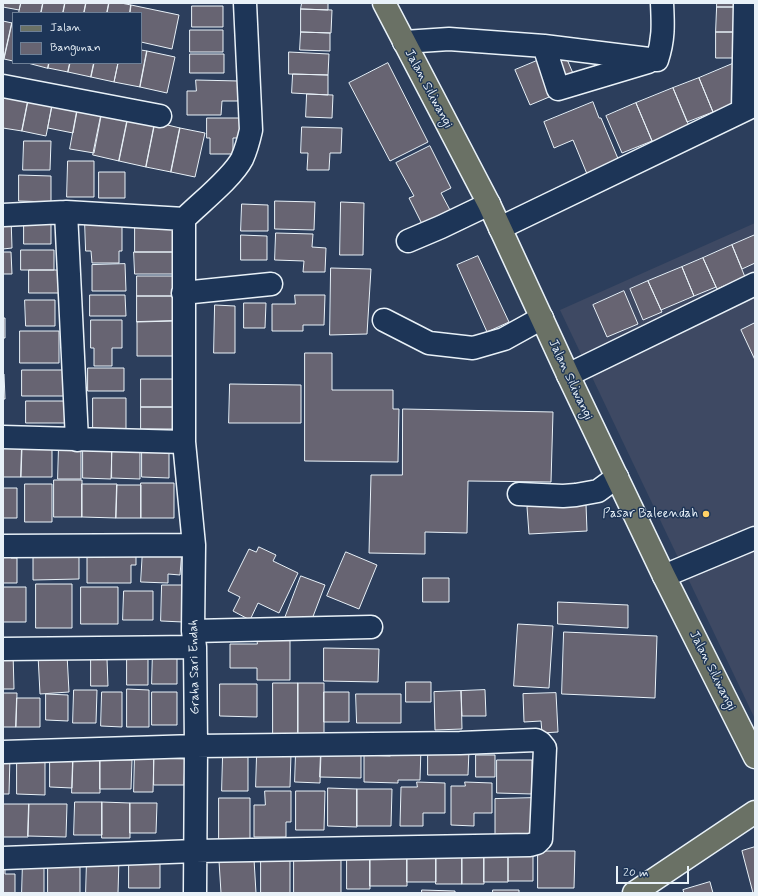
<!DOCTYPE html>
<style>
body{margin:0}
#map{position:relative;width:758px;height:896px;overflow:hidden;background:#2c3e5c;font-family:Mynerve,sans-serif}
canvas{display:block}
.frame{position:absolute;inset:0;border:4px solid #e8f1f8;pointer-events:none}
.legend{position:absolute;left:12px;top:12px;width:130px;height:52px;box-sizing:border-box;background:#1d3557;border:1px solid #6e8097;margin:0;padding:5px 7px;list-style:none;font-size:12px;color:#e8f1f8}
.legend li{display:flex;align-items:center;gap:8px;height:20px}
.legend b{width:20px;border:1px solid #6e8097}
.scale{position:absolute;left:616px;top:866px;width:73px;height:18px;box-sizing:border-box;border:2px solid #e8f1f8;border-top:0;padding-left:5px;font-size:12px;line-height:14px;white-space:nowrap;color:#e8f1f8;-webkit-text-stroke:3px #1d3557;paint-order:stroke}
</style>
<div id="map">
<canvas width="758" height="896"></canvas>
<div class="frame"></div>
<ul class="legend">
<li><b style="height:5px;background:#6a7165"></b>Jalan</li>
<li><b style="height:11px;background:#676472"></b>Bangunan</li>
</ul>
<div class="scale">20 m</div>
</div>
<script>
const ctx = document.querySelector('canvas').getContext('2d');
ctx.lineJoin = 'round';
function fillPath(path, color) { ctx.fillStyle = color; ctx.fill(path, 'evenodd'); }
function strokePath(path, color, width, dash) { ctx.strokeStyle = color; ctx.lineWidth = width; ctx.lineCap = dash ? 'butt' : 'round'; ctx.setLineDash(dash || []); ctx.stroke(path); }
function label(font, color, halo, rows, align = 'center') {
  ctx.font = font + ' Mynerve,sans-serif'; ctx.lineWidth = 3; ctx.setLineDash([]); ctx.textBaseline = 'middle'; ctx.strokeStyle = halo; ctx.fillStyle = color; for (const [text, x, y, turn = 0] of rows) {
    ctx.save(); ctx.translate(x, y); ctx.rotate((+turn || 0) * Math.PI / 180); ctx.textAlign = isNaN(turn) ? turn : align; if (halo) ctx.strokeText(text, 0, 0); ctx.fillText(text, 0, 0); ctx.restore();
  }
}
const built = new Path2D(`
 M755 223V719L560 310Z`);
const building = new Path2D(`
 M3 3H21L19 10 3 7Z
 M21 3H43L41 13H19Z
 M43 3H65L63 13H41Z
 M65 3H86L84 13H63Z
 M86 3H109L107 13H84Z
 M109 3H121L131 5 130 13H107Z
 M302 3H328V10L301 9Z
 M717 3H755V7H717Z
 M131 5 179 15 172 49 141 42V13H130Z
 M192 6H223V27H192Z
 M717 7H755V32H716Z
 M301 9 332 10 331 33 301 32Z
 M3 21 12 23 4 59H3Z
 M12 23 13 24V61L4 59Z
 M190 30H223V52H190Z
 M301 32 330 33V51L300 50Z
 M716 32H755V58H716Z
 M141 50 147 51 140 87 114 82 118 63H141Z
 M563 50 578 85 530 105 515 70Z
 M147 51 175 57 167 93 140 87Z
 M289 52 329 54 328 75 289 74Z
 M190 54H224V73H190Z
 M737 62 751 97 713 112 699 78Z
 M28 63H49L48 68Z
 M49 63H70L68 72 48 68Z
 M70 63H94L91 77 68 72Z
 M94 63H118L114 82 91 77Z
 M388 63 428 142 390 161 349 83Z
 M293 74 328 75V95L292 93Z
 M699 78 713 112 687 122 673 88Z
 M196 80 239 81 238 101H222L221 115H187V91H196Z
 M673 88 690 128 653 143 636 103Z
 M307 94 333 95 332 118 306 117Z
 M29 96 22 131 3 128V97Z
 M29 96 53 101 46 136 22 131Z
 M53 101 78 106 73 133 48 128Z
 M593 102 599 118H601L619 161 587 174 573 140 554 148 544 122Z
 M636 103 652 141 622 153 606 116Z
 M78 106 102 111 94 153 70 149Z
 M102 111 128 117 119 161 93 155Z
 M128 117 155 122 146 167 119 161Z
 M207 118H242V138H233V154H210V138H207Z
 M155 122 180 128 171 172 146 167Z
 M302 127 342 128 341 153H330L329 170H307L308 153H301Z
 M180 128 205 133 195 177 171 172Z
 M24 141H51L50 170H23Z
 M430 146 451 188 441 193 450 210 422 224 409 198 414 196 396 163Z
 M68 161H94V197H67Z
 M99 172H125V198H99Z
 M19 175 51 176V202L19 201Z
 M275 201 315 202 314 230 275 229Z
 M341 202 364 203 363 255H340Z
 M242 204 268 205V231H241Z
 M3 217H11L12 248 3 249Z
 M85 222H122V251H119V263H92L91 251H86Z
 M135 222H175L176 252H135Z
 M24 223H51V244H24Z
 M276 233 313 234 312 247 326 248 325 272H303L304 261 275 260Z
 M241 235 267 236V260H241Z
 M755 235V263L742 269 732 245Z
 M732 245 745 277 717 289 703 258Z
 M21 250H54V270H21Z
 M3 252H11L12 274H3Z
 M134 252H176V274H135Z
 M478 256 509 322 487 332 457 265Z
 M703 258 716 287 694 296 682 267Z
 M125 264 126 291H92V265Z
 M682 267 694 296 661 310 648 281Z
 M331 268 371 269 367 334 330 335Z
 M29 270H59V293H29Z
 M137 276H174L175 296H137Z
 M648 281 662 312 643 320 630 289Z
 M624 291 638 324 607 337 593 305Z
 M90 295H125L126 316H90Z
 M295 295H325L324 325H303V331H272V304H295Z
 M137 296H174L175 321 137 322Z
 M25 300H55V326H26Z
 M244 303H266L265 328H244Z
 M215 305 235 306V353H214Z
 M3 318H5V338H3Z
 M91 320H122V348H112V366H94V348H91Z
 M174 321V356H137V322Z
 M755 323V360L741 330Z
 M20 331H59V363H20Z
 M305 353H332V390H393V409H399L398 462 305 461Z
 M88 368H124V391H88Z
 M22 370H63L64 396H22Z
 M3 374H4L5 399H3Z
 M141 379H178L179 407H141Z
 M230 384 301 385V423H229Z
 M93 398H126V434H93Z
 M26 401H70L71 423H26Z
 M141 407H177V429H141Z
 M403 409 553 412 551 482 468 481 467 533 425 532V554L369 553 371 475H402Z
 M59 444H81V479H58Z
 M22 446 52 447V477H21Z
 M83 446H112L111 479 83 478Z
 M112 446H140V479L112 478Z
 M3 447H22L21 477H3Z
 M142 447H169V478L142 477Z
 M54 480H82V517H54Z
 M141 483H174V518H141Z
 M25 484H52V522H25Z
 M82 484H117L116 518 82 517Z
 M117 485H141V518H116Z
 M3 488H17V518H3Z
 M586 504 587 531 529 534 527 507Z
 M259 547 276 555 273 561 298 573 279 613 258 603 250 620 233 611 240 597 228 591 249 549 256 552Z
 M79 548V579L33 580V552Z
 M136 549V565H131V583H87V556Z
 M143 549 182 550 180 575 168 574V583L141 582Z
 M3 550 12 551 11 558H17V583H3Z
 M346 552 377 565 359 609 327 596Z
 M301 576 325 585 309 627 285 618Z
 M423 578H449V602H423Z
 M36 584H72V628H36Z
 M162 585H184L183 622 161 621Z
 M3 587H26V622H3Z
 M81 587H118V624H81Z
 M124 591H153V620H123Z
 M558 602 628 605V628L558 624Z
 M518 624 553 626 549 688 514 686Z
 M564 632 657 636 655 698 562 694Z
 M257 637H290V680H257V668H230V644H257Z
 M153 648 177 649V684H152Z
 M324 648 379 649 378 682 324 681Z
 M3 652H13L14 689H3Z
 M67 654 69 692 40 694 38 655Z
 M127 657H148V685H127Z
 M91 659H107L108 686H91Z
 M406 682H431V702H406Z
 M273 683H298V734H273Z
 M298 683H324V734H298Z
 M220 684H257V717L220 716Z
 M127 689 149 690V727H127Z
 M74 690H97L96 723H73Z
 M485 690 486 716H462L461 691Z
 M461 691 462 729 435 730 434 692Z
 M102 692H122V727L101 726Z
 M152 692H177V725H152Z
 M324 692H349V722H324Z
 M3 693H17L16 727H3Z
 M556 693 558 732 542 733 541 721 524 722 523 694Z
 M46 694 68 695V721L46 720Z
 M356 694H401V723H357Z
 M17 698H40V727H16Z
 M390 747H421L420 780H398V783L364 782V755L390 756Z
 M428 750H469L468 775H428Z
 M296 752H321L320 783 295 782Z
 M321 752 361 753V778L320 777Z
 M135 753 154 754 153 792H134Z
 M17 754 45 755V795L17 794Z
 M257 754H291L290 787H256Z
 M223 755H248V791H222Z
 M476 755H495V777H476Z
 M3 756H10L9 794H3Z
 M154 758 185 759 184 785H154Z
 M50 759 73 760 72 788 50 787Z
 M73 760H100V793H72Z
 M100 760H132L131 789H100Z
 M497 760H532V794L497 793Z
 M417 782 445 783V813H423V826H400L401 787H417Z
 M465 782 492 783V813H474V826L451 825V786H465Z
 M328 788 357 789V827L328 826Z
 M357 789H392L391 826H357Z
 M265 791H291V822H286V837H254V805H265Z
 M296 791H325L324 830H296Z
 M219 798H250V842L219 843Z
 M534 798V839L495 840V799Z
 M75 802H102V835H74Z
 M102 802 130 803V838H102Z
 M130 803H157L156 833H130Z
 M3 804H29L28 837H3Z
 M29 804H67L66 837 28 836Z
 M755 847V893H753L742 851Z
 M533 850V881H508V851Z
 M347 851H370V889H347Z
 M370 851H407V886H370Z
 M407 851H436V882H407Z
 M436 851H462V884H436Z
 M462 851H484V884H462Z
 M484 851H508V882H484Z
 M538 851H575L574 888H538Z
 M294 852H341V893H294Z
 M261 855H290V893H261Z
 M129 857H160V888H129Z
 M87 858 119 859 118 893H86Z
 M23 859H44V893H22Z
 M254 859 256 893H221L219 861Z
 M48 864 80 865V893H48Z
 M3 867H5V874H15V893H3Z
 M710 882 713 893H684L683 890Z
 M422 890 455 891V893H422Z
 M493 890H519V893H493Z`);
const minor = new Path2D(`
 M404 42 449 39 544 46 657 60
 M544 46 558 89 648 62
 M657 60C664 39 663 24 662 3
 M3 86 160 116
 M743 109 745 3
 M66 212 77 440
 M3 215 66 212 184 219
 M500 228 755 105
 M408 241 441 227 489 204
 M183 293 271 284
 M384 320 429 343 473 348 504 339 542 318
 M568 375 755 284
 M3 437 184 442
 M519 494 563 496 576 495 598 491 617 477
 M3 546 194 545
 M664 576 755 538
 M193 631 371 627
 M3 649 195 647
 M3 752 196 746 460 743 536 740 541 743 545 748 541 839 537 843 530 845 196 851 3 858
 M195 893 196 746 195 647 193 631 194 545 184 442V219C200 203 232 178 242 159 246 150 249 139 251 130L245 3`);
const major = new Path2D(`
 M384 3 489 204 568 375 664 576 755 757
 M634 893 755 812`);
const markers = [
 [706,514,4,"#ffd166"]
];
const streetNames = [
 ["Jalan Siliwangi",428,89,62],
 ["Jalan Siliwangi",570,380,65],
 ["Graha Sari Endah",195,667,-91],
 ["Jalan Siliwangi",712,671,63]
];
const poiNames = [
 ["Pasar Baleendah",698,514]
];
fillPath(built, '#3e4963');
fillPath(building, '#676472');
strokePath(building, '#e8f1f8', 1);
strokePath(minor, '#e8f1f8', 25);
strokePath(major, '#e8f1f8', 25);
strokePath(minor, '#1d3557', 22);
strokePath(major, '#6a7165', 22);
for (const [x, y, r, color] of markers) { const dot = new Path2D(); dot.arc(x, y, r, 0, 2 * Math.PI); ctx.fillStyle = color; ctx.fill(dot); strokePath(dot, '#1d3557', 1.5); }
label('13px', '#e8f1f8', '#1d3557', streetNames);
label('13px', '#e8f1f8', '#1d3557', poiNames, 'right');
</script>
